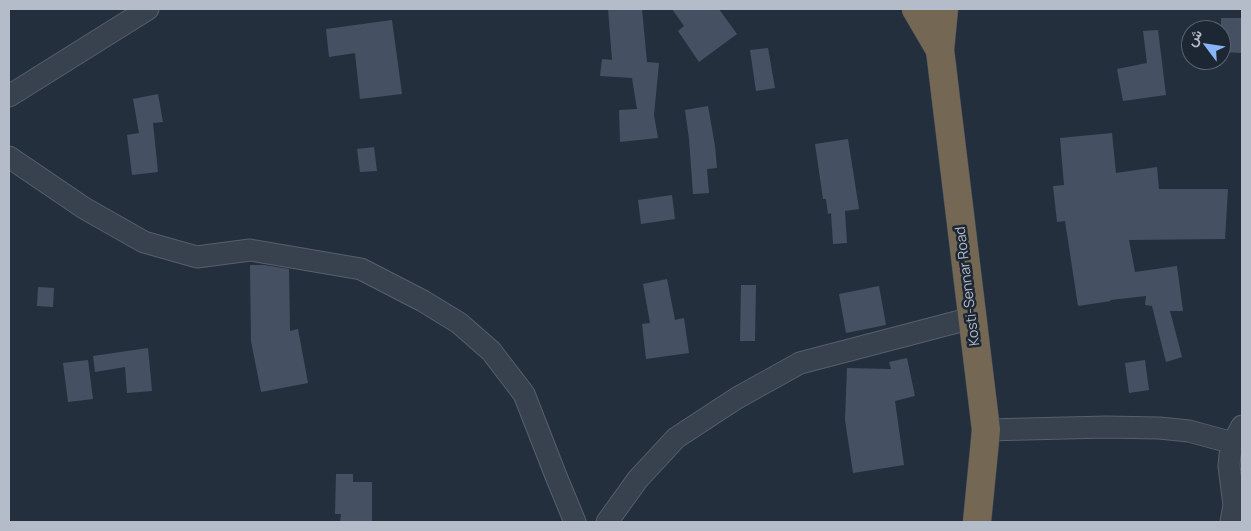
<!DOCTYPE html>
<meta charset="utf-8">
<style>
body{margin:0}
#map{position:relative;width:1251px;height:531px;overflow:hidden;background:#242f3e;font-family:Manrope,Vazirmatn,sans-serif}
canvas{display:block}
.frame{position:absolute;inset:0;border:10px solid #b4bcc9;pointer-events:none}
.north{position:absolute;left:1181px;top:20px;width:50px;height:50px;box-sizing:border-box;background:#1d2633;border:1px solid #59626f;border-radius:50%;rotate:301deg;font-size:14px;font-weight:700;line-height:20px;text-align:center;color:#b4bcc9}
.north::after{content:'';display:block;margin:auto;width:18px;height:22px;background:#8ab4f8;clip-path:polygon(50% 0,100% 100%,50% 72%,0 100%)}
</style>
<div id="map">
<canvas width="1251" height="531"></canvas>
<div class="frame"></div>
<div class="north">ش</div>
</div>
<script>
const ctx = document.querySelector('canvas').getContext('2d');
ctx.lineJoin = 'round';
function fillPath(path, color) { ctx.fillStyle = color; ctx.fill(path, 'evenodd'); }
function strokePath(path, color, width, dash) { ctx.strokeStyle = color; ctx.lineWidth = width; ctx.lineCap = dash ? 'butt' : 'round'; ctx.setLineDash(dash || []); ctx.stroke(path); }
function label(font, color, halo, rows, align = 'center') {
  ctx.font = font + ' Manrope,sans-serif'; ctx.lineWidth = 5; ctx.setLineDash([]); ctx.textBaseline = 'middle'; ctx.strokeStyle = halo; ctx.fillStyle = color; for (const [text, x, y, turn = 0] of rows) {
    ctx.save(); ctx.translate(x, y); ctx.rotate((+turn || 0) * Math.PI / 180); ctx.textAlign = isNaN(turn) ? turn : align; if (halo) ctx.strokeText(text, 0, 0); ctx.fillText(text, 0, 0); ctx.restore();
  }
}
const building = new Path2D(`
 M608 9H642L647 62 659 63 654 115 658 138 620 142 619 110 637 109 632 78 600 76 602 59 612 60Z
 M672 9H719L737 34 699 62 678 31 684 26Z
 M1221 18H1242V53L1221 52Z
 M392 20 402 94 360 99 355 53 329 57 326 29Z
 M1158 30 1166 95 1123 101 1117 69 1147 63 1143 31Z
 M768 48 775 88 756 91 750 50Z
 M158 94 163 122 153 123 158 172 132 175 127 135 139 133 133 99Z
 M708 106 715 146 717 168 707 169 709 193 693 194 689 139 685 110Z
 M1112 133 1116 173 1157 167 1159 189H1228L1225 239 1129 240 1135 272 1177 266 1183 311H1170L1182 357 1166 362 1152 306 1145 305 1146 296 1110 300 1111 301 1078 306 1065 221 1057 222 1053 186 1064 185 1060 138Z
 M848 139 859 209 845 211 847 243 833 244 831 213 828 214 826 199H823L815 144Z
 M374 147 377 171 360 172 357 149Z
 M672 195 675 219 641 224 638 200Z
 M250 265H264L289 269 290 331 298 329 308 383 261 392 251 341Z
 M667 279 675 320 684 318 689 353 646 359 642 324 650 323 643 284Z
 M741 285H756L755 341H740Z
 M879 286 886 325 846 333 839 294Z
 M38 287 54 288 53 307 37 306Z
 M148 348 152 391 127 393 125 367 95 372 93 356Z
 M907 358 915 396 895 401 904 465 853 473 845 420 847 368 891 369 889 362Z
 M88 360 93 399 68 402 63 363Z
 M1145 360 1149 390 1129 393 1125 363Z
 M336 474H353V482H372V522H340L341 514H335Z`);
const street = new Path2D(`
 M9 96 148 9
 M9 157 84 208 144 242 197 257 250 250 361 269 423 301 459 323 491 351 524 394 556 476 575 522
 M986 430 1106 427 1159 428 1189 431 1233 443
 M607 522 638 479 676 438 737 398 800 363 972 318
 M1231 522 1234 505 1229 466 1230 455 1233 443 1242 426`);
const highway = new Path2D(`
 M916 9 940 50
 M944 9 940 50 986 430 977 522`);
const streetNames = [
 ["Kosti-Sennar Road",968,286,-97]
];
fillPath(building, '#455162');
strokePath(street, '#565f6c', 23);
strokePath(highway, '#434c59', 29);
strokePath(street, '#38414e', 21);
strokePath(highway, '#746855', 28);
label('14px', '#b4bcc9', '#1d2633', streetNames);
</script>
